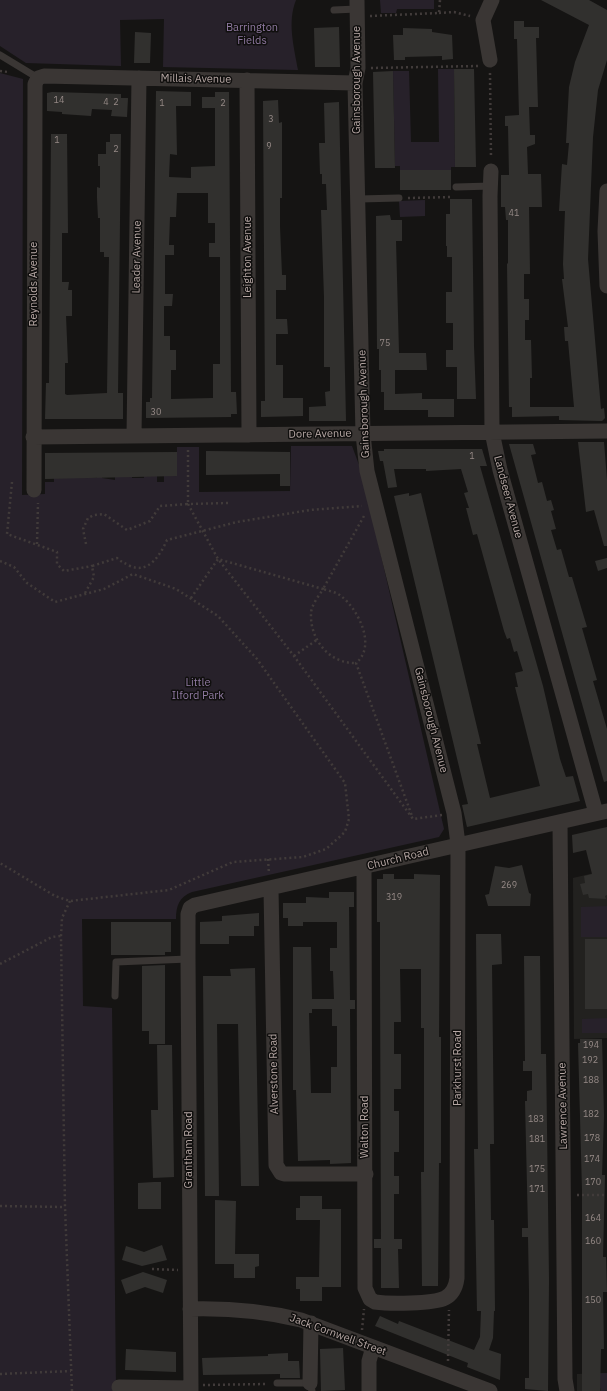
<!DOCTYPE html>
<style>
body{margin:0}
canvas{display:block;background:#151413}
</style>
<canvas width="607" height="1391"></canvas>
<script>
const ctx = document.querySelector('canvas').getContext('2d');
ctx.lineJoin = 'round';
function fillPath(path, color) { ctx.fillStyle = color; ctx.fill(path, 'evenodd'); }
function strokePath(path, color, width, dash) { ctx.strokeStyle = color; ctx.lineWidth = width; ctx.lineCap = dash ? 'butt' : 'round'; ctx.setLineDash(dash || []); ctx.stroke(path); }
function label(font, color, halo, rows, align = 'center') {
  ctx.font = font + ' "IBM Plex Sans",sans-serif'; ctx.lineWidth = 3; ctx.setLineDash([]); ctx.textBaseline = 'middle'; ctx.strokeStyle = halo; ctx.fillStyle = color; for (const [text, x, y, turn = 0] of rows) {
    ctx.save(); ctx.translate(x, y); ctx.rotate((+turn || 0) * Math.PI / 180); ctx.textAlign = isNaN(turn) ? turn : align; if (halo) ctx.strokeText(text, 0, 0); ctx.fillText(text, 0, 0); ctx.restore();
  }
}
const built = new Path2D(`
 M607 870V1038L574 1039 573 878Z
 M607 1373V1391H577V1374Z`);
const green = new Path2D(`
 M0 0H296C287 22 294 47 298 70L163 67 164 19 120 20 121 66 26 63 0 46Z
 M380 0H434V9H397L396 13H381Z
 M438 69H454L455 167H451V170H400V166H395L393 71H409L411 142H439Z
 M0 73 23 79 22 495 45 494V482H54V468L71 478 92 476V478H97V467H102V478L115 480V467L122 472 123 477H128L132 467V478H144V467L157 476V482H164V473L177 476V447H199V492L290 491 291 446H352L362 473 444 829 439 837 192 892C179 897 176 906 176 919H82L83 1006 112 1008 116 1391H0Z
 M425 200V216L400 217 399 201Z
 M607 906V937H581V907Z
 M607 1018V1033H582V1019Z
 M607 1373V1391H601V1388H586L582 1374Z`);
const building = new Path2D(`
 M541 0H589L607 10V60L598 90 593 137 588 259 601 409 604 408 605 418 602 421 559 420V416L512 417V407H509L507 263 508 264V220H506L505 207H501V175H509L508 126H505V116L519 115 517 39H514V21H524V27H539V38H536L538 107H529L530 135H535V144L527 147 528 174H541L542 207H529L530 274H524V299H529V320H525V340H531L532 378H530V407H574L568 341H565L564 327H568L562 279H564L563 264 565 211H559L562 164 567 165 569 143H566L569 87 575 62 589 25Z
 M339 27 340 67H315L314 28Z
 M403 28 432 29V32L452 35 453 59 442 60V56L405 57V60H394L393 35H403Z
 M135 32 151 33 150 63H134Z
 M454 69H474L476 167H455Z
 M393 71 395 168H375L373 72Z
 M156 91 191 92V106H176L177 155 170 154 169 177 191 178V167L215 166V108H202V97H215V92H229L231 392H236L237 414H231V417L146 418V402H150V398H152ZM177 193H208V223H215V243H209V257H220V364H213V398L171 399V370H176V350H170V336H164V306H172L173 294H165V255H174V245H169L170 217H176Z
 M52 92 121 94V98H128L127 117 111 116 112 110 92 109 91 116 62 114V112L47 111V93Z
 M278 100 279 123 282 122V198H280V227L282 275H286V290H276V319H287L288 334H276V365H283V398H303V416L261 417V401H265L263 101Z
 M339 102 346 421H309V407L326 406 325 392 330 391V367H324V297L321 210H327L326 184H322V174H320L319 143H325L324 103Z
 M51 134H67L68 233H62V282H69L68 290H72V316H66L68 363H65V394L67 395 107 393 109 257H104V252H100V218H98L97 198V187L100 188V166H98V154H106V142H110V134H121L118 393H123V419H45L46 383H49Z
 M400 170H451V190H400Z
 M450 199H472L474 346 476 399H457V367H446V350H453V323H446V292H452V257H447V246H446V214H450Z
 M390 215 391 220H402V241H396L399 353H426L427 370H395V394L422 393V399H454V417H428V410H384V392H381V370H379V349H377L376 216Z
 M578 442H604L607 480V546H604L594 510 586 512Z
 M509 444H533L536 454 531 455 538 483 542 482 547 501 551 500 554 510 551 511 556 529 551 530 557 550 561 549 569 577H572L587 627 582 628 597 680 593 681 607 729V781L604 782Z
 M384 449H482L487 466H480L543 686 560 759 566 777 573 776 580 801 467 827 462 805 468 804 394 496 409 493V496L421 493 481 744H477L490 798 540 786 515 687H518L515 673 523 671 517 651 514 652 510 638 507 639 504 631 477 534 473 535 466 508H469L464 493 468 492 461 469 426 471V469H394L397 487 388 488 383 461H380L378 451H384Z
 M206 451 290 452V486H280V474L206 475Z
 M177 452V476L45 479V453Z
 M607 558V568L598 571 595 561Z
 M607 827V895L605 896 606 899 589 898 588 894 583 895 580 884 585 883 584 876 592 874 586 850 573 853 572 835Z
 M522 865 529 893 531 894 530 906H488L485 895 489 894 495 866 509 868Z
 M383 874H394V879H414V874L440 875 439 1037H441V1163H439L438 1286H422L421 1172H424V1028H421V969H400L401 1022H394V1054H401V1089H394V1111H399V1152H394V1176H399V1194H394V1239H402V1249H398L399 1288H381V1248H374V1239H381L380 969V922H377V879H383Z
 M329 892H354V907H349L350 1000H355V1009H350L351 1163 330 1164V1160L298 1161 296 1090H293V947H311L312 999H334L333 971H330V948H337V922H303V926H288V918H283V903H306V897L329 898ZM312 1009H332V1026H337V1067H331V1093H311L309 1013H312Z
 M259 913V926H254V936H229V944H200V922L222 921V916Z
 M111 922H171V952H165V955H111Z
 M476 934H501L502 964 492 965 494 1144H490L491 1220H494L495 1311H494L493 1338 489 1350 501 1354 500 1380 467 1367 468 1363 375 1326 380 1316 398 1324 399 1321 474 1350 480 1337 481 1311H477L474 1149H478Z
 M585 939H607V1009H585Z
 M524 956H540L541 1054H546L549 1280 548 1391 525 1389V1378H529V1291L528 1237H522V1228H528L525 1101H527V1091L532 1090V1071H523V1061H525Z
 M165 965V1044H149V1031H142V966Z
 M255 968 259 1186H241L238 1024H217L219 1196H205L203 976H231L230 969Z
 M580 1039H602L604 1116 602 1175H605L603 1257H606L607 1292H603L604 1349H601L600 1391H582V1190L578 1043H580Z
 M157 1045H172L174 1177 153 1178 151 1110H158Z
 M154 1182H161V1209H138V1183Z
 M300 1196H322V1209H341V1287H322V1301H300V1289H296V1277H319L320 1220H296V1208H300Z
 M215 1200 236 1201 235 1254H259V1266L255 1267V1278H234V1264H215Z
 M162 1245 167 1260 142 1266 122 1260 126 1246 144 1252Z
 M143 1272 167 1280 163 1293 145 1287 126 1294 121 1280Z
 M343 1348 345 1390 321 1391 320 1349Z
 M126 1349 176 1352V1372L125 1370Z
 M288 1353V1361H299L300 1378H280V1374L203 1375 202 1358 268 1356V1354Z`);
const path = new Path2D(`
 M439 13 454 12 470 16
 M370 16 439 13 440 0
 M371 68 478 66
 M0 71 8 72
 M490 73 491 158
 M408 198 453 197
 M12 482 7 534 57 552V564L64 571 92 566V564
 M228 503 188 504 218 559 294 656 413 819 442 815
 M364 516 323 589C329 591 336 592 341 596 358 609 377 646 356 663L412 816
 M37 544 38 503
 M86 544 83 529 88 518 94 515 104 514 127 530 150 521 160 506 188 504V448
 M0 561 14 567 27 583 55 602 104 589 133 574 176 589 218 616 257 659 345 783 349 819 345 832 326 849 303 857 233 862 169 890 70 901 55 896 0 863
 M85 593 94 577 92 566 117 558C121 562 125 563 130 566 149 574 160 555 167 540L237 522 310 510 362 506
 M191 598 218 559 323 589C319 596 311 605 311 614 310 640 330 664 356 663
 M294 656 318 639
 M268 859 269 874
 M70 901 62 918 61 936 65 1207 72 1391
 M0 964 52 937 61 936
 M577 1195H607
 M0 1206 65 1207
 M152 1269 178 1270
 M362 1330 364 1309
 M448 1361 449 1310
 M0 1374 71 1371
 M203 1385 268 1384`);
const lane = new Path2D(`
 M334 10 357 9
 M0 55 38 78
 M456 187 491 186
 M359 199 399 198
 M115 996 116 962 188 959
 M277 1383H310L312 1391`);
const street = new Path2D(`
 M357 1 358 68 355 83 363 434 367 471 454 813 458 844 457 1278C456 1286 453 1294 445 1298 433 1304 389 1304 375 1302L370 1299 365 1288 364 867
 M490 60 483 20 492 0
 M247 80 249 435
 M491 171 490 196 492 432 500 470 596 813
 M607 191 605 231 607 286
 M134 436 139 78
 M33 437 607 431
 M34 490 35 96V84L38 78 44 76 355 83
 M560 822 565 1379 567 1391
 M271 889 276 1165 281 1173 284 1174H366
 M190 1309C228 1308 264 1311 301 1320L490 1391
 M310 1383 311 1323
 M119 1387 191 1388
 M191 1391 188 959V914L190 908 195 905 607 811
 M369 1391V1361L373 1347`);
const numberNames = [
 ["14",59,100],
 ["4",106,102],
 ["2",116,102],
 ["1",162,103],
 ["2",223,103],
 ["3",271,119],
 ["1",57,140],
 ["9",269,146],
 ["2",116,149],
 ["41",514,213],
 ["75",385,343],
 ["30",156,412],
 ["1",472,456],
 ["269",509,885],
 ["319",394,897],
 ["194",591,1045],
 ["192",590,1060],
 ["188",591,1080],
 ["182",591,1114],
 ["183",536,1119],
 ["178",592,1138],
 ["181",537,1139],
 ["174",592,1159],
 ["175",537,1169],
 ["170",593,1182],
 ["171",537,1189],
 ["164",593,1218],
 ["160",593,1241],
 ["150",593,1300]
];
const parkNames = [
 ["Barrington",252,28],
 ["Fields",252,41],
 ["Little",198,683],
 ["Ilford Park",198,696]
];
const streetNames = [
 ["Millais Avenue",196,79,1],
 ["Gainsborough Avenue",357,80,-90],
 ["Leader Avenue",137,257,-89],
 ["Leighton Avenue",248,257,-90],
 ["Reynolds Avenue",34,284,-90],
 ["Gainsborough Avenue",364,404,-92],
 ["Dore Avenue",320,434,-1],
 ["Landseer Avenue",508,497,75],
 ["Gainsborough Avenue",431,720,76],
 ["Church Road",398,859,-14],
 ["Parkhurst Road",458,1068,-90],
 ["Alverstone Road",274,1074,-91],
 ["Lawrence Avenue",563,1106,-91],
 ["Walton Road",365,1127,-90],
 ["Grantham Road",189,1150,-90],
 ["Jack Cornwell Street",338,1335,20]
];
fillPath(built, '#22211f');
fillPath(green, '#27212a');
fillPath(building, '#31302e');
strokePath(path, '#413b3a', 2.5, [2, 3]);
strokePath(lane, '#3a3634', 7);
strokePath(street, '#3a3634', 15);
label('9px', '#958986', null, numberNames);
label('11px', '#907aa2', '#100f0e', parkNames);
label('11px', '#b6a7a4', '#100f0e', streetNames);
</script>
